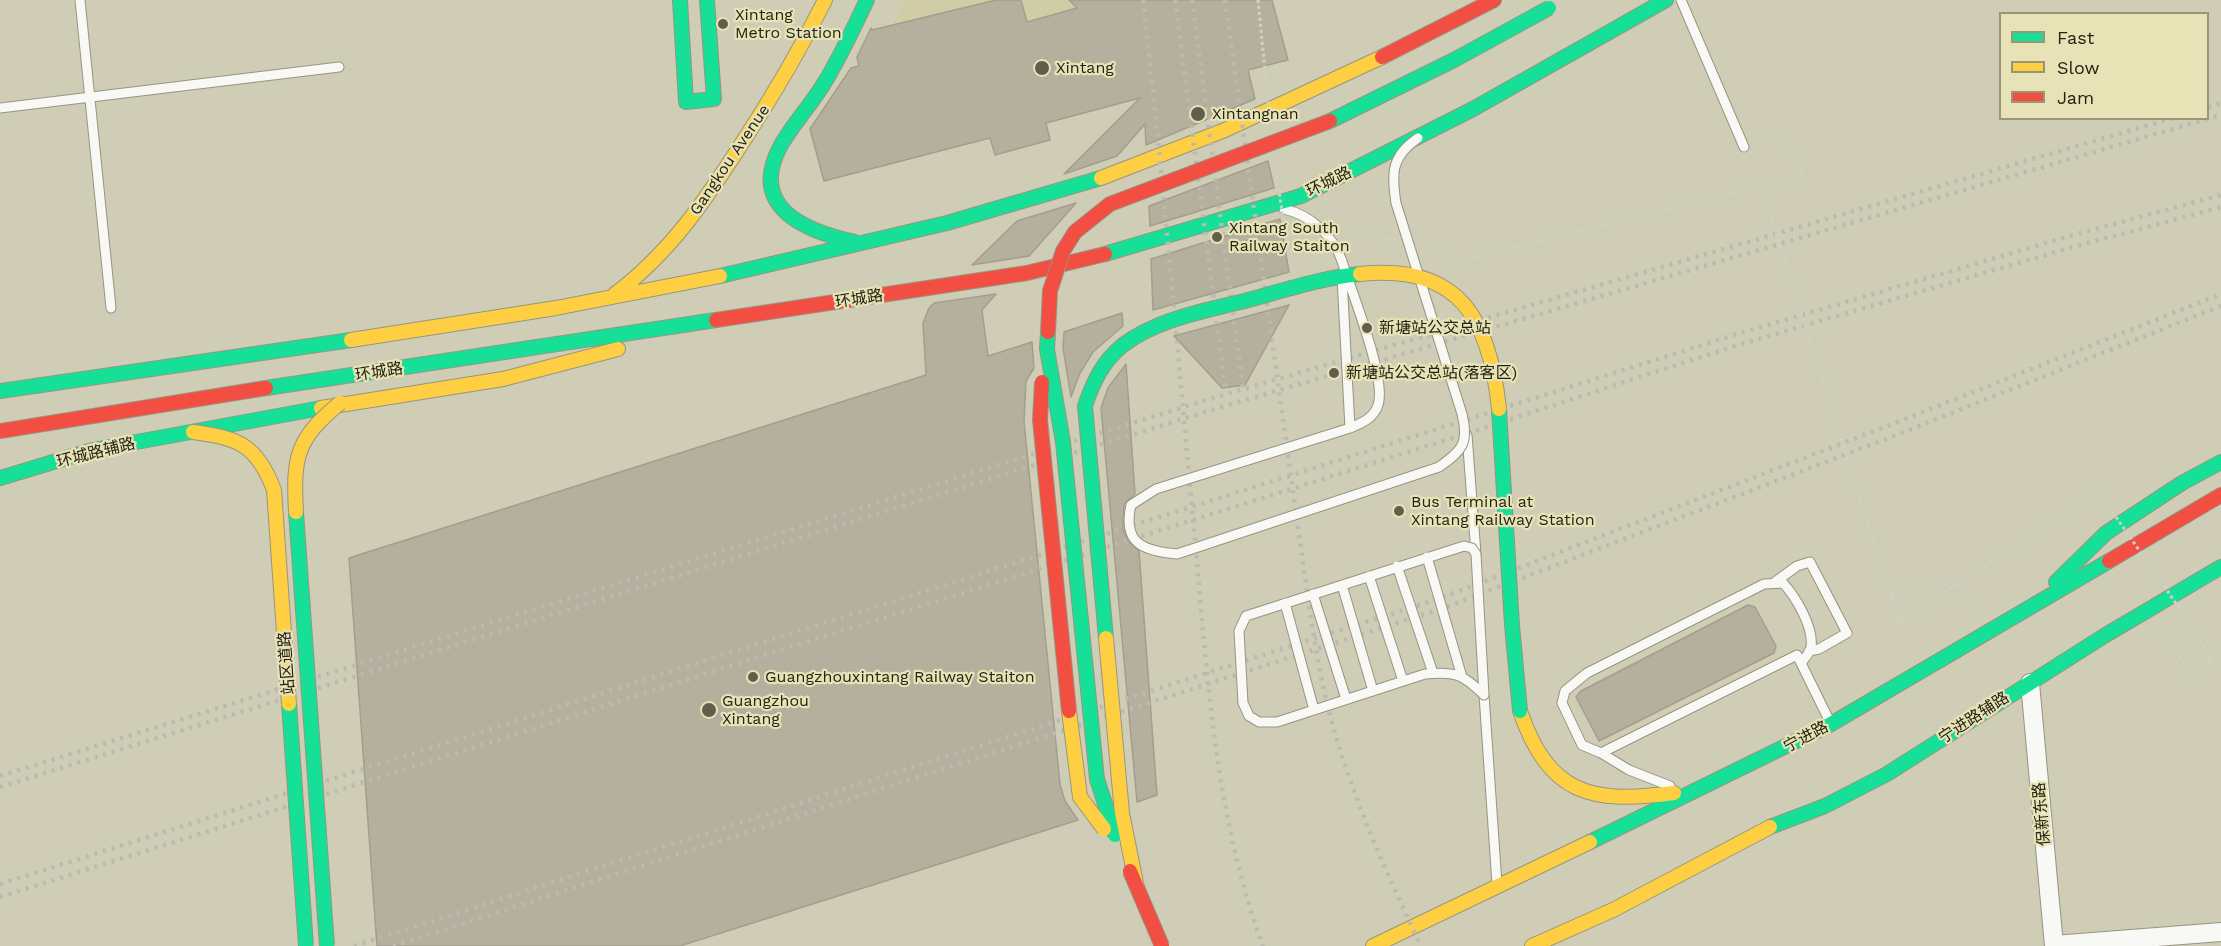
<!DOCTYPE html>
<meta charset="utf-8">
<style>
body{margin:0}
#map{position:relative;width:2221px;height:946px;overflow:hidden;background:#cfcdb5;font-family:"Work Sans",sans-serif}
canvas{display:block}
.legend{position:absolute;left:1999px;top:12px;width:210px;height:108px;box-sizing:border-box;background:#e7e3b7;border:2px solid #999675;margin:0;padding:8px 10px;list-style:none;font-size:18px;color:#252313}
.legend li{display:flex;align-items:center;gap:12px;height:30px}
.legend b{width:30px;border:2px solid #999675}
</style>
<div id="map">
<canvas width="2221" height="946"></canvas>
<ul class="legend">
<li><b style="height:8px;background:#16e098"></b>Fast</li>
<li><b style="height:8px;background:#ffcf43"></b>Slow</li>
<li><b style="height:8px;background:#f24e42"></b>Jam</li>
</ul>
</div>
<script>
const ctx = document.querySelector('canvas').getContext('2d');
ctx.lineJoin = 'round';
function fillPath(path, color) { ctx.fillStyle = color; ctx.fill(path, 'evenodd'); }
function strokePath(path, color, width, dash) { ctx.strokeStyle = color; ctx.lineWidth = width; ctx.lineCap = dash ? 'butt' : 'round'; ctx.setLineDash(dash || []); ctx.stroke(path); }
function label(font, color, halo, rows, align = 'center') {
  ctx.font = font + ' "Work Sans","Noto Sans SC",sans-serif'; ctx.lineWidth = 4.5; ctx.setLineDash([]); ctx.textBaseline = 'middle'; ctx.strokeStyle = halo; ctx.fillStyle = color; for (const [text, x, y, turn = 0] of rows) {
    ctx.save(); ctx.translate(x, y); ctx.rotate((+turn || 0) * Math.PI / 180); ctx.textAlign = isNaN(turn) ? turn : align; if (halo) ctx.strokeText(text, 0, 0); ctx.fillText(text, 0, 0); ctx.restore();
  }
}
const built = new Path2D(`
 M905 0H1192L870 80Z`);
const building = new Path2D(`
 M996 0H1021L1027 22 1077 8 1069 0H1272L1288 60 1248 70 1255 99 1146 145 1145 124 1117 156 1064 174 1140 98 1046 123 1050 140 1013 150 995 155 990 138 824 181 810 129 851 68 859 66 857 57 871 28 872 30Z
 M1268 161 1274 188 1150 226 1149 206Z
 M1076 203 1029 256 972 265 1017 221Z
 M1280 219 1289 272 1153 310 1151 259Z
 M996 294 982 310 988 356 1032 342 1034 368 1026 381 1024 422 1060 784 1065 801 1078 820 680 946H377L349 558 926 375 923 323 929 308 934 303Z
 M1289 305 1245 385 1222 388 1174 336Z
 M1122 313 1123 326 1093 352 1080 373 1071 397 1063 348 1064 332Z
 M1126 364 1135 494 1124 504 1123 529 1128 541 1139 551 1157 795 1137 802 1101 408 1108 388Z
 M1748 605 1755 607 1776 646 1774 653 1599 741 1576 697 1581 691Z`);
const path = new Path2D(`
 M1757 144 1788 137 1802 174 1761 186
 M1891 597 1956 579 1977 613
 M2160 626 2191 674 2212 660 2184 615`);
const lane = new Path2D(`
 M80 0 111 308
 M1681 0 1744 147
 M0 108 339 67
 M1284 209C1310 215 1333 235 1342 261
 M1467 435 1476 554
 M1775 582 1797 566 1810 562 1847 633 1819 649 1809 651
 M1484 695 1497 884
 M1601 753 1582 745 1562 703 1565 691 1587 673 1764 584 1783 583C1796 597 1814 628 1811 647 1810 653 1804 659 1801 663
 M1670 786 1629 770 1601 753 1797 655 1830 722`);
const street = new Path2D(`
 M2030 683 2054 946
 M2054 945 2221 932`);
const fast = new Path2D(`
 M680 0 686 102 714 99 707 0
 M855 242C804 231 747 207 781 145 793 124 810 106 823 85 840 58 853 29 867 0
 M1105 254 1301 196 1473 109 1666 0
 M720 276 947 223 1101 178
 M266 388 716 320
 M0 391 351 340
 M0 478 93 450 321 408
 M2056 582 2106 533 2182 483 2221 462
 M1770 827 1825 806 1887 774 2104 636 2221 567
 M1590 842 1831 724 2109 561`);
const slow = new Path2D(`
 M1101 178 1225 130 1382 57
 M615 294C671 252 707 198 744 140 774 94 801 48 825 0
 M351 340 556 308 720 276
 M321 408 503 379 618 349
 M1520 711C1549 795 1591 804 1674 793
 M1373 946 1590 842
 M1532 946 1613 910 1770 827`);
const jam = new Path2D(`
 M1382 57 1494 0
 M716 320 1027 273 1105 254
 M0 431 266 388
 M2109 561 2221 495`);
const rail = new Path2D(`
 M1143 0C1163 177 1178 354 1194 530 1207 669 1214 814 1263 946
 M1175 0 1226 392
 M1192 0 1243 390
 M1225 0 1308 599C1313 629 1317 660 1324 690 1344 779 1382 864 1421 946
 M2208 107 2221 103
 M0 776 1216 397 2173 118
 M0 787 1218 408 2221 115
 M0 884 1734 335 2063 238 2221 195
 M0 897 1462 435 1738 345 2066 249 2221 207
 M354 946 1438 599 1890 425 2221 294
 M393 946 1441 609 1894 436 2221 306`);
const pathBridge = new Path2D(`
 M1258 0 1270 122
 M1275 164 1288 252 1371 235 1394 240
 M1421 245 1439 249 1461 261 1761 186 1899 622 2098 491 2184 615`);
const laneBridge = new Path2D(`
 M1342 261C1351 291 1387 378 1378 405 1374 418 1362 423 1350 428L1156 489 1131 505C1122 544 1144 551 1177 554L1439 467C1463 450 1469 443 1462 414L1396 203C1391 172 1392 156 1418 138
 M1342 278 1350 428
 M1464 546 1472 548 1476 554 1484 695C1463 674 1455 671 1425 674L1277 722H1259L1249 716 1243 703 1239 631 1246 616Z
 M1427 557 1462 677
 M1397 566 1433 673
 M1369 576 1403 681
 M1342 585 1373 691
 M1313 594 1346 699
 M1285 603 1314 710`);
const fastBridge = new Path2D(`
 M1330 121 1454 60 1549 8
 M1048 332 1047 349 1063 442 1097 779 1115 835
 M1499 409 1512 625 1520 711
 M296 512 327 946
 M1106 638 1085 406C1093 382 1103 361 1123 345 1159 318 1206 311 1248 300 1285 290 1321 278 1360 274
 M289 704 306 946`);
const slowBridge = new Path2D(`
 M1360 274C1460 263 1490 320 1499 409
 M193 432C239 438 257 445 274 490L289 704
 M296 512C293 457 296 439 340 403
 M1106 638 1122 813 1137 888
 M1069 711 1080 797 1104 829`);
const jamBridge = new Path2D(`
 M1048 332 1050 291 1063 251 1075 232 1110 204 1330 121
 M1042 382 1040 420 1069 711
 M1130 871 1162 946`);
const markers = [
 [723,24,6,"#605e4c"],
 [1042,68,8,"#605e4c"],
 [1198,114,8,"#605e4c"],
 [1217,237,6,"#605e4c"],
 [1367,328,6,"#605e4c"],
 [1334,373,6,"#605e4c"],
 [1399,511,6,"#605e4c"],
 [753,677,6,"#605e4c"],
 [709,710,8,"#605e4c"]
];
const poiNames = [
 ["Xintang",735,15],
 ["Metro Station",735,33],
 ["Xintang",1056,68],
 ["Xintangnan",1212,114],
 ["Xintang South",1229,228],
 ["Railway Staiton",1229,246],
 ["新塘站公交总站",1379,328],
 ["新塘站公交总站(落客区)",1346,373],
 ["Bus Terminal at",1411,502],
 ["Xintang Railway Station",1411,520],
 ["Guangzhouxintang Railway Staiton",765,677],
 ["Guangzhou",722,701],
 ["Xintang",722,719]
];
const streetNames = [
 ["Gangkou Avenue",730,160,-56],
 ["环城路",1329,182,-26],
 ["环城路",859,299,-9],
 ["环城路",379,372,-9],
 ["环城路辅路",96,453,-14],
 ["站区道路",287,663,-94],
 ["宁进路辅路",1974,718,-33],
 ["宁进路",1806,737,-28],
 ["保新东路",2042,814,-95]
];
fillPath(built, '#d0cca5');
fillPath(building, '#b5af9d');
strokePath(building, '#a39e8d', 1.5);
strokePath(lane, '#969582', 11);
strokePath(street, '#969582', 20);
strokePath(fast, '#969582', 16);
strokePath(slow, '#969582', 16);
strokePath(jam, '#969582', 16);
strokePath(path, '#d0cfc8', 3, [3, 3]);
strokePath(lane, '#f8f8f4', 9);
strokePath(street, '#f8f8f4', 18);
strokePath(fast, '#16e098', 14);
strokePath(slow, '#ffcf43', 14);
strokePath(jam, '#f24e42', 14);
strokePath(rail, '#bab9b2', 4.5, [3, 6]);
strokePath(laneBridge, '#969582', 11, []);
strokePath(fastBridge, '#969582', 16, []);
strokePath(slowBridge, '#969582', 16, []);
strokePath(jamBridge, '#969582', 16, []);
strokePath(pathBridge, '#d0cfc8', 3, [3, 3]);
strokePath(laneBridge, '#f8f8f4', 9);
strokePath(fastBridge, '#16e098', 14);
strokePath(slowBridge, '#ffcf43', 14);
strokePath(jamBridge, '#f24e42', 14);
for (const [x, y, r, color] of markers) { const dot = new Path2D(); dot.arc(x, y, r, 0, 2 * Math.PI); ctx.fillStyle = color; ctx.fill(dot); strokePath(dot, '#e7e3b7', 2); }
label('16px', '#252313', '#e7e3b7', poiNames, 'left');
label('16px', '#252313', '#e7e3b7', streetNames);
</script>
